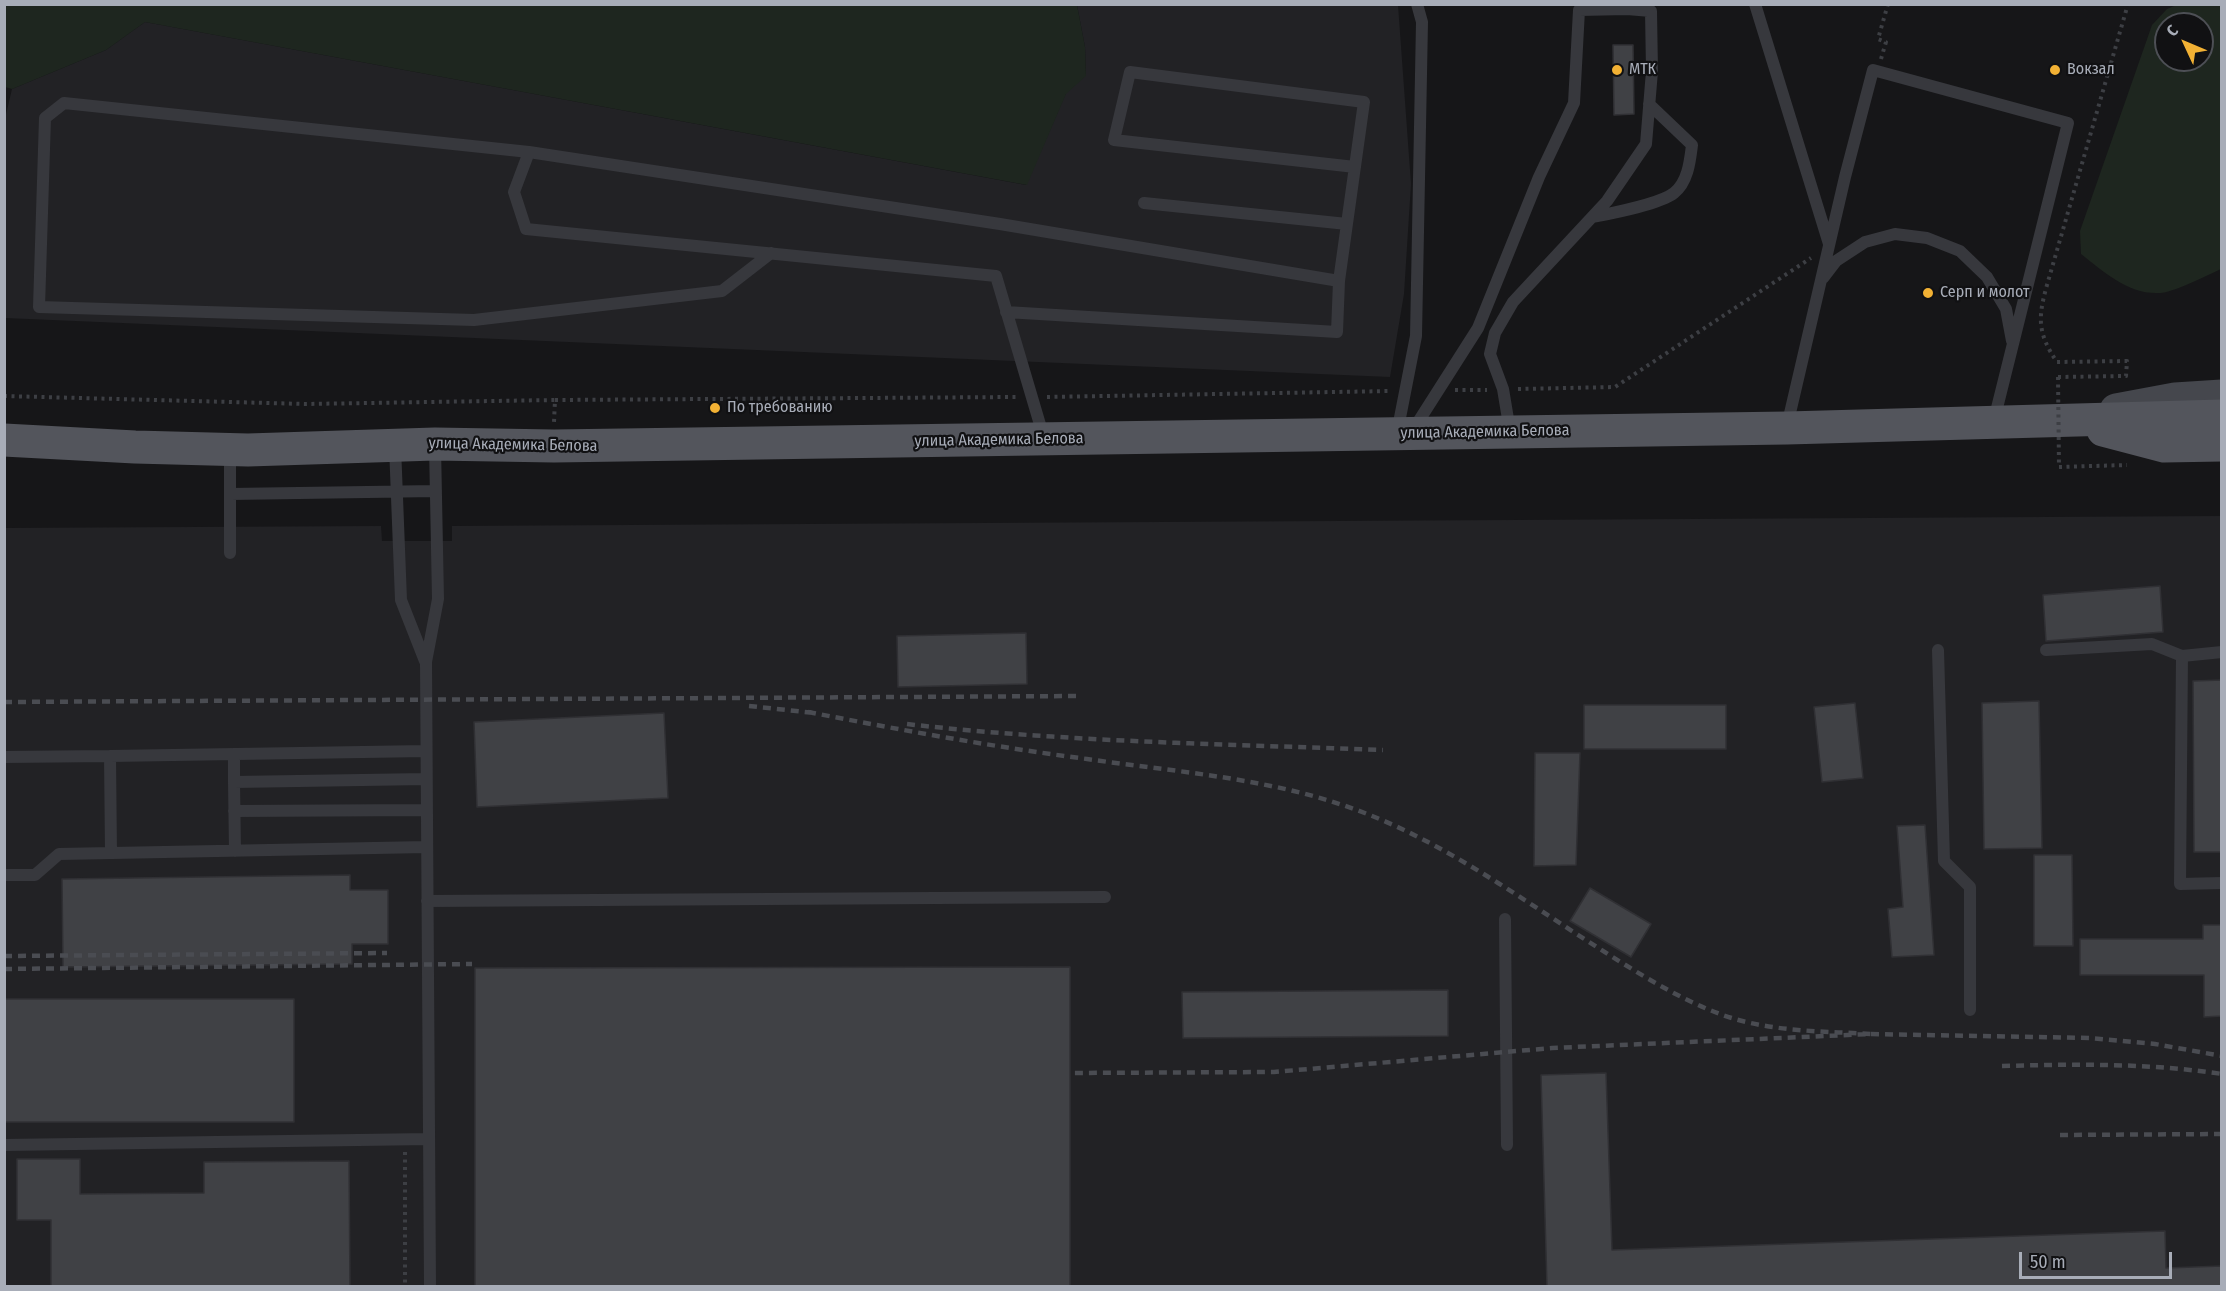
<!DOCTYPE html>
<meta charset="utf-8">
<style>
body{margin:0}
#map{position:relative;width:2226px;height:1291px;overflow:hidden;background:#161618;font-family:"Fira Sans Condensed",sans-serif}
canvas{display:block}
.frame{position:absolute;inset:0;border:6px solid #a8adb8;pointer-events:none}
.north{position:absolute;left:2154px;top:12px;width:60px;height:60px;box-sizing:border-box;background:#111113;border:2px solid #4d4f55;border-radius:50%;rotate:314deg;font-size:16px;font-weight:700;line-height:24px;text-align:center;color:#a8adb8}
.north::after{content:'';display:block;margin:auto;width:21px;height:27px;background:#f2b134;clip-path:polygon(50% 0,100% 100%,50% 72%,0 100%)}
.scale{position:absolute;left:2019px;top:1252px;width:153px;height:27px;box-sizing:border-box;border:3px solid #a8adb8;border-top:0;padding-left:8px;font-size:18px;line-height:21px;white-space:nowrap;color:#a8adb8;-webkit-text-stroke:4px #111113;paint-order:stroke}
</style>
<div id="map">
<canvas width="2226" height="1291"></canvas>
<div class="frame"></div>
<div class="north">С</div>
<div class="scale">50 m</div>
</div>
<script>
const ctx = document.querySelector('canvas').getContext('2d');
ctx.lineJoin = 'round';
function fillPath(path, color) { ctx.fillStyle = color; ctx.fill(path, 'evenodd'); }
function strokePath(path, color, width, dash) { ctx.strokeStyle = color; ctx.lineWidth = width; ctx.lineCap = dash ? 'butt' : 'round'; ctx.setLineDash(dash || []); ctx.stroke(path); }
function label(font, color, halo, rows, align = 'center') {
  ctx.font = font + ' "Fira Sans Condensed",sans-serif'; ctx.lineWidth = 4.5; ctx.setLineDash([]); ctx.textBaseline = 'middle'; ctx.strokeStyle = halo; ctx.fillStyle = color; for (const [text, x, y, turn = 0] of rows) {
    ctx.save(); ctx.translate(x, y); ctx.rotate((+turn || 0) * Math.PI / 180); ctx.textAlign = isNaN(turn) ? turn : align; if (halo) ctx.strokeText(text, 0, 0); ctx.fillText(text, 0, 0); ctx.restore();
  }
}
const built = new Path2D(`
 M1077 5H1398L1411 184 1404 294 1390 377 5 318 4 123 12 89 106 50 145 22 1026 185 1066 93 1086 75 1085 47Z
 M2221 516V1286H5L4 528 381 526 382 541H452V526Z`);
const green = new Path2D(`
 M5 4 1077 5 1085 47 1086 76 1066 94 1027 185 145 22 106 50 12 89 5 87Z
 M2179 4 2221 5V269C2208 275 2172 293 2160 293 2129 295 2104 272 2081 254L2080 231 2152 25 2167 9ZM2166 24H2202V60H2166Z`);
const building = new Path2D(`
 M1613 45H1633L1634 114 1614 115Z
 M2160 586 2163 632 2046 641 2043 595Z
 M1026 633 1027 684 898 687 897 636Z
 M2222 680V852H2194L2193 681Z
 M2039 701 2042 848 1984 849 1982 703Z
 M1855 703 1863 778 1822 782 1814 707Z
 M1584 705H1726V749H1584Z
 M664 713 668 798 477 807 474 722Z
 M1535 753H1580L1576 865 1534 866Z
 M1925 825 1934 955 1892 957 1888 909 1903 907 1897 826Z
 M2034 855H2072L2073 946H2034Z
 M350 875V890H388V944H352V964L63 967 62 879Z
 M1590 888 1651 924 1631 957 1570 921Z
 M2203 925H2222V1016L2204 1017V975H2080V939H2203Z
 M1070 967V1287H475V968Z
 M1448 990V1036L1183 1038 1182 992Z
 M4 999H294V1122H4Z
 M1606 1073 1612 1250 2165 1231 2166 1268 2222 1266V1287H1547L1541 1075Z
 M17 1159H80V1194L204 1193V1162L349 1161 350 1287H51V1220H17Z`);
const path = new Path2D(`
 M1881 59 1886 42 1878 39 1888 4
 M2058 377 2126 376 2127 361 2057 362C2037 333 2038 317 2047 285L2128 4
 M1518 389 1615 387 1811 258
 M1455 390H1487
 M4 396 306 404 555 400 554 422
 M1047 397 1391 391
 M555 400 1016 397
 M2059 467 2127 465
 M405 1152V1286`);
const service = new Path2D(`
 M1755 4 1829 244
 M529 152 64 103 45 118 39 307 474 320 722 291 771 253
 M1144 203 1347 224
 M1593 217C1613 213 1660 204 1674 193 1688 182 1690 161 1692 145L1649 104
 M1823 278 1836 261 1865 242 1895 234 1927 238 1960 251 1987 277 2006 309 2012 341
 M1339 281 1364 102 1130 72 1114 140 1355 167
 M1006 312 1337 332 1339 281 1000 224 529 152 514 192 526 229 996 276 1044 438
 M1787 426 1845 177 1873 70 2068 123 1994 420
 M1413 430 1478 328 1539 177 1574 103 1579 10 1627 9 1651 11 1652 71 1646 144 1607 201 1513 302 1495 333 1490 354 1503 389 1510 431
 M1397 433 1416 336 1422 22 1417 4
 M395 446 401 600 425 661
 M230 494 436 491
 M230 553V452
 M1938 650 1944 861 1970 887V1010
 M2046 650 2152 644 2182 656
 M2222 652 2182 656 2180 884 2222 883
 M234 754V782L426 779
 M4 757 110 756
 M234 782 235 851
 M234 811 427 810
 M111 853 110 756 426 751
 M4 875H35L59 854 427 847
 M427 901 1105 897
 M1505 919 1507 1145
 M4 1145 429 1139
 M430 1286 426 662 438 599 435 446`);
const secondary = new Path2D(`
 M2116 410 2175 399 2222 396`);
const primary = new Path2D(`
 M2103 430 2164 446 2222 445
 M4 440 135 447 248 450 435 444 554 446 1787 428 2222 416`);
const rail = new Path2D(`
 M4 702 1079 696
 M749 706 814 713
 M808 712C901 730 994 747 1087 759 1177 772 1269 778 1354 809 1443 841 1521 899 1600 949 1638 973 1677 998 1720 1014 1768 1032 1820 1031 1871 1034L1552 1048 1274 1072 1070 1073
 M907 724C1065 742 1224 744 1383 750
 M4 956 387 953
 M4 969 472 964
 M1871 1034 2090 1038 2155 1044 2222 1056
 M2002 1066C2076 1064 2148 1063 2222 1074
 M2060 1135 2222 1134`);
const pathBridge = new Path2D(`
 M2058 377 2059 467`);
const markers = [
 [1617,70,6,"#f2b134"],
 [2055,70,6,"#f2b134"],
 [1928,293,6,"#f2b134"],
 [715,408,6,"#f2b134"]
];
const poiNames = [
 ["МТК",1629,70],
 ["Вокзал",2067,70],
 ["Серп и молот",1940,293],
 ["По требованию",727,408]
];
const streetNames = [
 ["улица Академика Белова",1485,432,-1],
 ["улица Академика Белова",999,440,-1],
 ["улица Академика Белова",513,445,1]
];
fillPath(built, '#222225');
fillPath(green, '#1e261f');
fillPath(building, '#404145');
strokePath(building, '#303034', 1.5);
strokePath(path, '#3d3f44', 4, [3, 4.5]);
strokePath(service, '#37383d', 12);
strokePath(secondary, '#45474d', 33);
strokePath(primary, '#53555c', 33);
strokePath(rail, '#4a4c52', 4.5, [8, 6]);
strokePath(pathBridge, '#3d3f44', 4, [3, 4.5]);
for (const [x, y, r, color] of markers) { const dot = new Path2D(); dot.arc(x, y, r, 0, 2 * Math.PI); ctx.fillStyle = color; ctx.fill(dot); strokePath(dot, '#111113', 2); }
label('16px', '#a8adb8', '#111113', poiNames, 'left');
label('16px', '#a8adb8', '#111113', streetNames);
</script>
